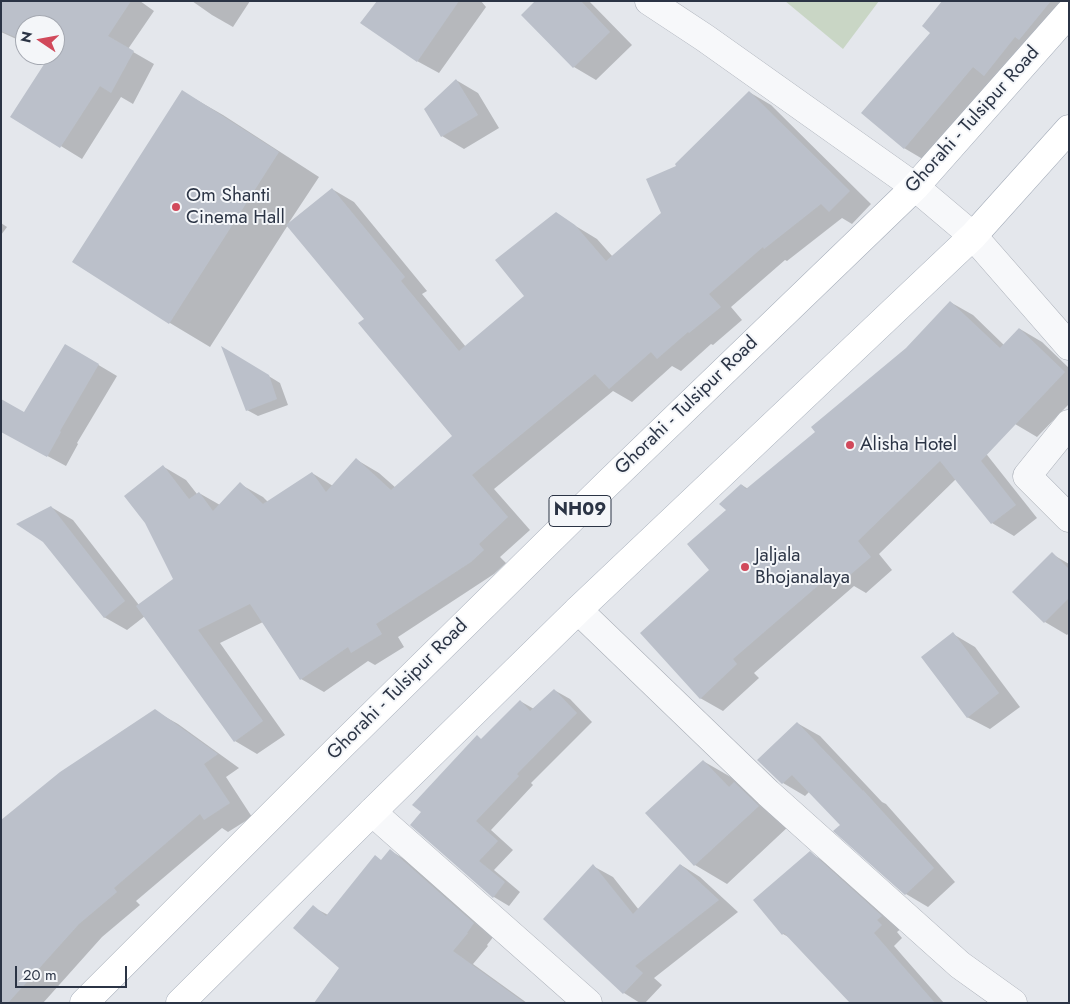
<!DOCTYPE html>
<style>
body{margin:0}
#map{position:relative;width:1070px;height:1004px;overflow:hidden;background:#e4e7ec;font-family:Jost,sans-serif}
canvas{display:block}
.frame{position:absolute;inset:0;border:2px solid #2b3445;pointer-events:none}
.north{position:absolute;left:15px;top:15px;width:50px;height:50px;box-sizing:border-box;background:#f4f6f9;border:1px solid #a4a8b1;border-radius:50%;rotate:282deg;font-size:14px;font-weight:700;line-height:20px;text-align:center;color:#2b3445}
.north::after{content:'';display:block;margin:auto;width:18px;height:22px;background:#d1495b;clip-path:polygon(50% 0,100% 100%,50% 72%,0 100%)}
.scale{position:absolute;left:15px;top:966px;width:112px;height:22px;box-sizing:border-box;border:2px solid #2b3445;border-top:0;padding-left:6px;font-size:15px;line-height:18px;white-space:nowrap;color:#2b3445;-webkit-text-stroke:4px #f4f6f9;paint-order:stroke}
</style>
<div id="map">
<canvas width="1070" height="1004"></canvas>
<div class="frame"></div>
<div class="north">N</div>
<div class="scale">20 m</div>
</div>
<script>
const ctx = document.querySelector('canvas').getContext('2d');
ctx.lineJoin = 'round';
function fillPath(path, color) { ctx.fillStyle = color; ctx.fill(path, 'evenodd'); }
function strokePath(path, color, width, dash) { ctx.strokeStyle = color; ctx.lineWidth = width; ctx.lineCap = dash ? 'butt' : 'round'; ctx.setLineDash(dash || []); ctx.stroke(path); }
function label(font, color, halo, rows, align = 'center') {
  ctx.font = font + ' Jost,sans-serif'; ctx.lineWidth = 4; ctx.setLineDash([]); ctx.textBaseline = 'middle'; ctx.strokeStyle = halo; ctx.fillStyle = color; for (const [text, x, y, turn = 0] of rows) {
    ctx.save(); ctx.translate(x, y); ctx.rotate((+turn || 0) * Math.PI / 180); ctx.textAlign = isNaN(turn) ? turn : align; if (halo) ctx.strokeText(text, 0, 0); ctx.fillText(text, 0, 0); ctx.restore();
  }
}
const green = new Path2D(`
 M785 1H879L843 49Z`);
const shadow = new Path2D(`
 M1 1H140L154 11 128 49 154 64 133 104 121 97 82 159 12 116 51 55H55V25H25V43L1 32Z
 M192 1H250L233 27 212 15Z
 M378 1H481L486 7 439 73 417 61Z
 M537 1H589L632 45 596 80 574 67 523 15Z
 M944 1H1069L926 161 904 148 932 33Z
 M456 80 478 93 499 128 464 149 442 136Z
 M183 92 223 115 319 177 288 224 332 189 354 202 427 291 422 294 466 347 525 297 556 214 597 239 613 257 663 213 677 166 749 92 771 105 871 204 852 224 842 218 787 261 785 260 731 307 742 320 713 345 711 344 681 371 672 366 632 402 613 391 494 489 530 530 500 557 506 563 494 574 398 637 404 647 375 665 368 661 324 692 301 679 263 622 220 643 285 735 257 754 235 741 145 616 127 630 104 617 51 507 73 520 139 605 175 579 164 467 186 480 197 494 199 493 220 505 240 484 263 497 268 502 312 473 333 486 357 460 379 473 396 488 453 436 365 319 288 225 210 347 170 323 74 262Z
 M1 223 7 227 1 235Z
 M950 302 973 315 1004 345 1020 329 1042 342 1069 368V404L1037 437 1015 424Z
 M65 345 117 376 77 443 78 444 66 466 1 431 25 414Z
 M233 354 280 383 288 405 258 416 247 410Z
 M919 369 1037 518 1014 536 992 523 956 479 879 554 892 570 866 593 854 586 754 673 759 678 723 711 700 698 711 570 728 510 742 485 748 489Z
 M1052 554 1069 564V633L1067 635 1045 622Z
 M953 634 975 647 1020 707 990 729 967 717Z
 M554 690 570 699 592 722 531 783 533 785 491 830 513 850 494 870 520 892 509 906 494 897 412 825 482 740 520 701 534 709Z
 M155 711 178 724 239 768 226 777 252 817 228 832 222 828 136 901 140 905 102 937 43 1003H1Z
 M797 723 820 736 882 802 886 804 955 882 928 907 906 894 810 791 805 796 783 783Z
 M703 761 736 780 745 790 767 802 790 825 727 884 695 865Z
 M391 851 411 863 494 936 487 945 488 946 473 964 527 1003H315L341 968 313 907 328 915 375 857 382 861Z
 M810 853 830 865 902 928 897 932 902 938 894 946 944 1003H856L792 939 783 934 755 900Z
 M681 865 700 877 738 912 654 978 662 985 645 1003H640L624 993 593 866 613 877 639 910Z`);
const building = new Path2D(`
 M1 1H131L108 36 134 51 111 93 100 86 60 148 10 117 50 55H55V25H25V41L1 31Z
 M377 1H459L417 62 360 23Z
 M535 1H581L610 32 573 68 521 15Z
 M942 1H1051L1019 40 1015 37 984 76 973 67 904 149 861 113 930 33 922 26Z
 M456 79 478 115 441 137 424 109Z
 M182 90 279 152 169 324 72 262Z
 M749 91 850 191 829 212 821 204 764 249 763 247 709 294 721 307 689 333 688 332 657 359 651 352 609 389 595 374 472 475 508 517 479 544 484 550 471 562 376 624 382 634 351 653 348 647 300 680 250 604 198 630 263 721 234 742 136 606 173 579 145 523 124 496 163 465 189 499 199 492 213 511 240 482 263 504 312 472 326 492 356 458 391 490 452 436 358 323 364 319 286 225 332 188 405 277 401 281 459 351 524 296 495 260 556 212 575 225 606 261 661 213 646 179 676 166 675 164Z
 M950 301 1000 348 1019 328 1065 372 981 461 1016 505 991 524 940 461 858 541 871 557 843 581 835 571 733 659 737 664 700 699 640 633 709 570 687 544 726 510 719 504 741 484 746 489 815 432 811 427 906 348Z
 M65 344 99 364 60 431 61 432 47 457 1 432V399L24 412Z
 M221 346 269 375 277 399 246 411Z
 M51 506 125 601 104 618 43 542 16 524Z
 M1052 552 1069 569V598L1044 623 1012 592Z
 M953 632 999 693 967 718 921 657Z
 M554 689 577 713 517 774 519 776 476 821 498 841 479 861 505 882 493 898 410 825 421 812 412 805 477 735 481 739 520 700 530 711Z
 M155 709 218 754 204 764 230 803 204 820 200 814 114 888 117 892 79 924 8 1003H1V820L60 772Z
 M797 722 863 791V790L934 868 905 895 833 831 840 825 792 775 782 784 757 760Z
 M703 760 729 787 734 782 759 806 694 866 645 813Z
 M390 849 474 923 467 933H468L453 951 525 1003H314L339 968 293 928 313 905 326 916 375 855 381 860Z
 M810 851 882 916 877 920 882 925 874 933 935 1003H850L784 933 782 935 753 900Z
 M593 864 633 914 680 864 719 900 635 966 643 973 623 994 543 919Z`);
const minor = new Path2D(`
 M649 1 705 38 915 187 973 236 1069 346
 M1069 424 1027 476 1069 518
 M578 610 768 793 960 965 1013 1003
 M372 812 588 1003`);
const major = new Path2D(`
 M84 1003 341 746 607 484 915 187 1069 13
 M180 1003 372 812 578 610 973 236 1069 129`);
const markers = [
 [176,207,5,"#d1495b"],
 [850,445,5,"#d1495b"],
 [745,567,5,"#d1495b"]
];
const shields = [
 [580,511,62]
];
const shieldNames = [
 ["NH09",580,511]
];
const streetNames = [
 ["Ghorahi - Tulsipur Road",973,120,-48],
 ["Ghorahi - Tulsipur Road",687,406,-44],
 ["Ghorahi - Tulsipur Road",398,690,-45]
];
const poiNames = [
 ["Om Shanti",186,196],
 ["Cinema Hall",186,218],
 ["Alisha Hotel",860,445],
 ["Jaljala",755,556],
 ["Bhojanalaya",755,578]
];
fillPath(green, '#c9d6c5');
fillPath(shadow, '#0003');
fillPath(building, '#bbc0ca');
strokePath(minor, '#a9aeb7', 29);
strokePath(major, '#a3abb8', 29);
strokePath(minor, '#f7f8fa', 28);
strokePath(major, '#fff', 28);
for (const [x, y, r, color] of markers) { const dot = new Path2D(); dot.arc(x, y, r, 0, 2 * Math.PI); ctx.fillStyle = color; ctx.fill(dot); strokePath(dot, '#f4f6f9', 2); }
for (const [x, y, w] of shields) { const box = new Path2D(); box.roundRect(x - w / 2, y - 15.5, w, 31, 4); ctx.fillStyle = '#f4f6f9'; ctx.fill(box); strokePath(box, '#2b3445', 1); }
label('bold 18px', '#2b3445', null, shieldNames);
label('19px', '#2b3445', '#f4f6f9', streetNames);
label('19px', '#2b3445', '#f4f6f9', poiNames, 'left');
</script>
